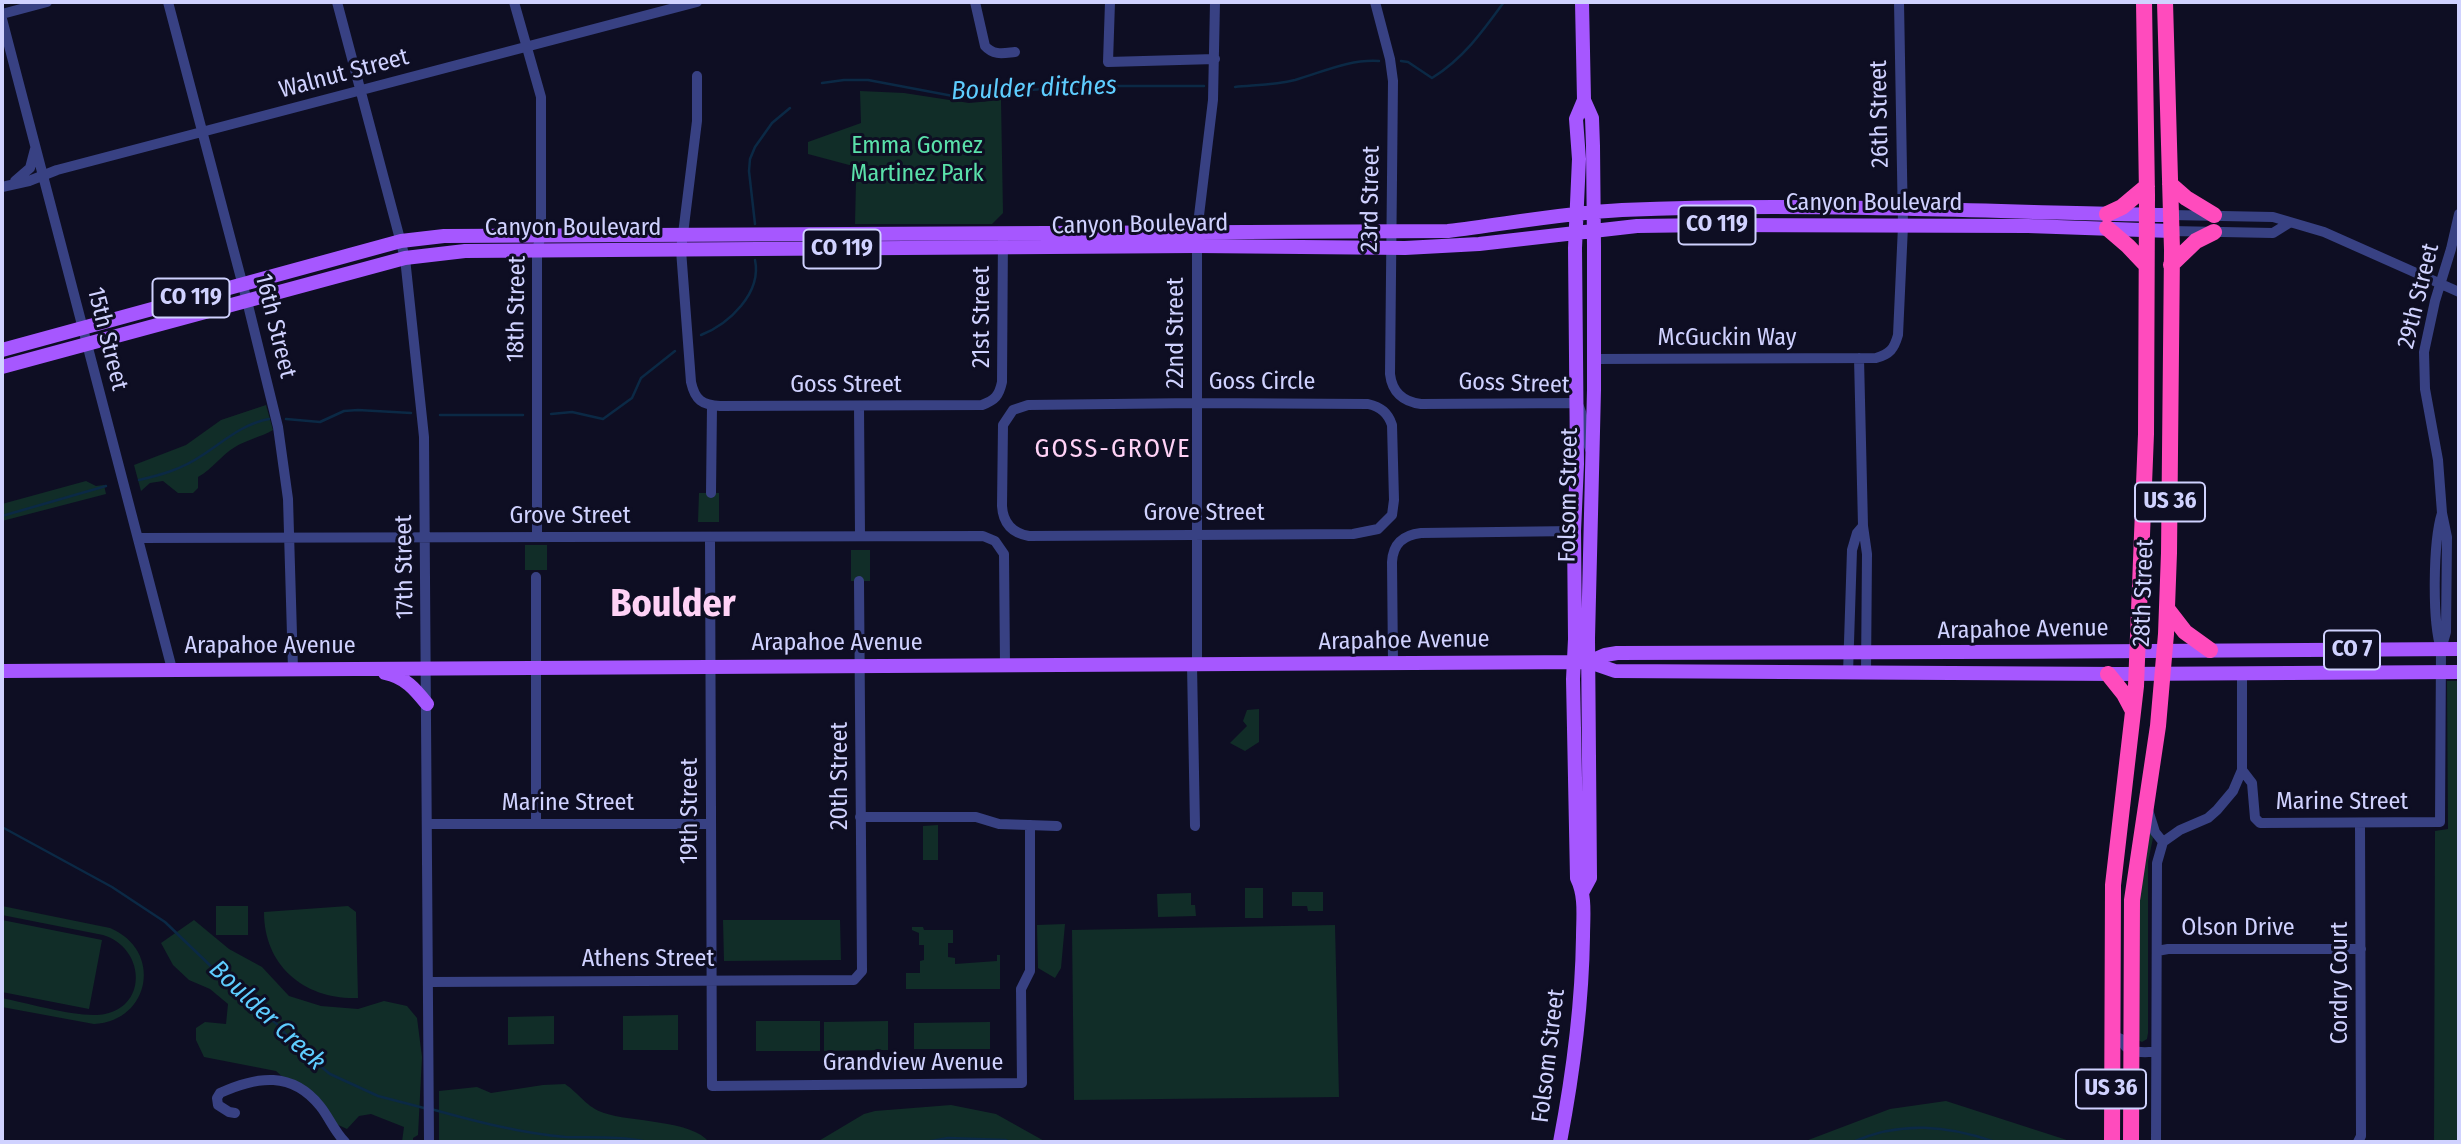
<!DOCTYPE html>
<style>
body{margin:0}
#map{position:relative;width:2461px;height:1144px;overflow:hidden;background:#0e0e23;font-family:"Fira Sans Condensed",sans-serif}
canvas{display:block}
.frame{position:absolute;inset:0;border:4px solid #d0d2ff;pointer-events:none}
</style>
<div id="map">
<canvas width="2461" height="1144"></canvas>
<div class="frame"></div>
</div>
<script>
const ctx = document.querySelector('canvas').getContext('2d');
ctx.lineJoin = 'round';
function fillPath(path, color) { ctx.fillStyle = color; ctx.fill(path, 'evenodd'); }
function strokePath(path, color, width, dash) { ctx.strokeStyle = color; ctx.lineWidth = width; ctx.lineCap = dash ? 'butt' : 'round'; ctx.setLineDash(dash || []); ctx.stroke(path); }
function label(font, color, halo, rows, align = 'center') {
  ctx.font = font + ' "Fira Sans Condensed",sans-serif'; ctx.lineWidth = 6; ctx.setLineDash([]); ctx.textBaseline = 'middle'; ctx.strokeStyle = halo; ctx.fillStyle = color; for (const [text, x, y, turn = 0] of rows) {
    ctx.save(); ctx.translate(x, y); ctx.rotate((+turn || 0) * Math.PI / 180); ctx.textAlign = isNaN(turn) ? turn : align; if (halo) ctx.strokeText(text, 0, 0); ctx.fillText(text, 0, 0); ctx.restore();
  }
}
const green = new Path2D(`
 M860 91 904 93 969 103 1001 100 1003 213 992 224H855L856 181 853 166 808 154V142L861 123Z
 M266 405 273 430C261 437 246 440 235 447 221 455 213 469 198 477V488L193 493H178L163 481 150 483 141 491 134 465 186 445 221 420Z
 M86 481 96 486 104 485 106 494 2 521V504Z
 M699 493H719V522H698Z
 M525 545H547V570H525Z
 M851 550H870V581H851Z
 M2447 681H2459V1142H2434L2435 831 2448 829Z
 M1259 709V742L1245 751 1230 743 1247 726 1243 721 1247 710Z
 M2148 824 2153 838 2148 862V1033L2147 1039 2142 1042 2138 1040 2137 915Z
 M938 825V860H923V826Z
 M1245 888H1263V918H1245Z
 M1292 892H1323V911H1308L1307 906H1292Z
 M1191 893V905H1195L1196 916 1158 917 1157 894Z
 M2 906 110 928C163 950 151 1021 94 1024L2 1007V998C27 1003 81 1019 105 1014 149 1005 144 947 103 935L2 915Z
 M216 906H248V935H216Z
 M348 906 356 912 358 998C306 1000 264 967 264 912Z
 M2 920 102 940 89 1009 2 992Z
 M194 920 229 949 262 967 289 996 321 1006 358 1009 384 1001 407 1006 417 1018 422 1057 418 1135 413 1138V1142H402L404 1127 371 1114 359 1116 347 1129 334 1123 276 1071 204 1057 196 1040V1028L205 1022 226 1024 228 1004 210 989 189 980 173 965 161 943Z
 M723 920H840L841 960 724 961Z
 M1065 924 1061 968 1055 978 1038 968 1037 925Z
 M1335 925 1339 1097 1074 1100 1072 930Z
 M912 927H923L924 930H953V943H948V957L955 958V964L997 961V955H1000V989H906V973H920V961L924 960V945H919V933L912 930Z
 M678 1015V1050H623V1016Z
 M554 1016V1044L508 1045V1017Z
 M756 1021H820V1051H756Z
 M888 1021V1050L824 1051V1022Z
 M990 1022V1049H914V1023Z
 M565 1084C580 1094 586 1107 604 1113 630 1122 692 1120 709 1142H439V1091L477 1087 491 1093 543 1085Z
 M1946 1101 2073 1142H1962L1912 1140 1901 1142H1803L1890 1109Z
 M951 1105 996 1114 1046 1142H817L864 1114 875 1111Z`);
const stream = new Path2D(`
 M1401 61 1408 62 1432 78C1463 59 1483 31 1504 2
 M822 83 844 80H868L953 96 1082 86H1204
 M1235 87C1255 85 1275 85 1295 80 1323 72 1349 59 1379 61
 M755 224 749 171 750 159 755 147 772 123 790 108
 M701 335C729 324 762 293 755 260
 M551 414 572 412 603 419 632 398 641 378 675 351
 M440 415H523
 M286 419 320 422 344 411 358 410 411 413
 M139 480C161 475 182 469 201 456 223 442 242 424 269 419
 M2 516 106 486
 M2 827 112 887 165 922 244 998 277 1024 296 1046 330 1074 378 1096 424 1108
 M431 1109C474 1121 520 1133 565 1137 592 1138 620 1136 647 1142
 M926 1142 948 1138 1005 1140 1010 1142
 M1853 1142C1900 1121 1947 1125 1995 1142`);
const minor = new Path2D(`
 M168 2 247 301 278 427 288 499 293 669
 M337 2 405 258 424 437 429 1142
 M514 2 541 97V235L537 250V537
 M975 2 985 46C994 56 1004 53 1015 52
 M1110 2 1108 62 1215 59
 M1375 2 1390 59 1393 81 1390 374C1392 392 1403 402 1421 404L1577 403C1587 419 1582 437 1592 453
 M2 14 47 2
 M2 19 172 669
 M697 76V121L681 250 691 382C695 400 702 405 720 406L982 405C995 400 999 396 1002 382L1003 233
 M15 181 30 168 35 149
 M2 187 29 181 57 170 697 2
 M2171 215 2273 217 2324 232 2459 292
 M2171 231 2273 233 2289 223
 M1859 358 1863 526 1867 554 1866 673
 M1594 359 1876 358C1890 354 1894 349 1898 335L1903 226 1899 2
 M1196 403 1368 404C1381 407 1388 413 1392 425L1394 500 1392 515 1378 529 1353 534 1029 536C1012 533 1003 523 1002 506L1003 425 1013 410 1028 405Z
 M859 406 860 535
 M711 493 712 406
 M710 537 712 1086 1022 1083 1021 989 1030 971V825
 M138 538 983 536 995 541 1004 554 1005 666
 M536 577V824
 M2441 649 2446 632 2447 537 2442 513 2438 460 2425 389 2424 352 2435 301 2451 249 2459 214
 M1393 664 1392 562C1393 544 1403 535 1421 533L1574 531
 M1192 665 1195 826
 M1197 665V232L1213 100 1215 2
 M1848 673 1852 550 1857 533 1863 526
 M2242 770 2252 783 2255 818 2260 823 2440 822 2441 649C2432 620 2433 542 2442 513
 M2148 810 2155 832 2163 842
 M860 817H976L999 824 1057 826
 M427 824H710
 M2157 951 2168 949H2361
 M430 982 854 980 862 971 859 581
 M2111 1035 2121 1039C2127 1055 2140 1052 2155 1052
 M235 1113 229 1112 218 1105 217 1098 220 1093C257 1076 292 1071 320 1106 329 1117 334 1131 345 1142
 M2156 1142 2157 863 2163 842 2180 830 2208 818 2217 810 2233 791 2242 770V673
 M2358 1142 2361 1136 2360 823`);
const major = new Path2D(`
 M1582 2 1584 100 1592 118 1593 146 1594 246V390L1588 638 1590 878 1583 891
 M2 350 401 241 444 236 1448 231C1506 224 1564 213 1622 210 1805 202 1988 212 2171 215
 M2 367 405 258 465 251 1197 246 1405 248 1479 244 1637 226 1713 225 2028 226 2171 231
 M1589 662 1605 655 1617 653C1898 653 2178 651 2459 649
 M2 671 1589 662 1615 671 2119 674 2459 672
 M385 673C405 677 415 689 427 704
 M1560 1142C1573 1074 1582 1006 1583 937 1583 917 1586 896 1577 878L1573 679 1575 639 1574 531 1577 464 1575 248 1579 159 1576 119 1584 100`);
const highway = new Path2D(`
 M2170 184 2186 198 2214 215
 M2107 214 2122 207 2147 186
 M2107 228 2128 246 2146 265
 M2171 265 2196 241 2214 232
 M2168 610 2185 632 2210 650
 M2108 674 2124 694 2133 711
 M2112 1142 2113 885 2136 686 2146 434 2147 195 2144 2
 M2131 1142 2132 900 2158 726 2166 634 2169 553 2172 250 2165 2`);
const shields = [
 [1717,225,77],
 [842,249,77],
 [191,298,77],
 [2170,502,70],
 [2352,650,56],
 [2111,1089,70]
];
const shieldNames = [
 ["CO 119",1717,225],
 ["CO 119",842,249],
 ["CO 119",191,298],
 ["US 36",2170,502],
 ["CO 7",2352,650],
 ["US 36",2111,1089]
];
const streetNames = [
 ["Walnut Street",344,74,-15],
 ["26th Street",1880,114,-91],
 ["23rd Street",1371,199,-89],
 ["Canyon Boulevard",1874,203],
 ["Canyon Boulevard",1140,225,-1],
 ["Canyon Boulevard",573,228],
 ["29th Street",2419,296,-76],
 ["18th Street",517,309,-89],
 ["21st Street",982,317,-90],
 ["16th Street",275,326,76],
 ["22nd Street",1176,333,-90],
 ["McGuckin Way",1727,338],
 ["15th Street",107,339,76],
 ["Goss Circle",1262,382],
 ["Goss Street",1514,384,2],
 ["Goss Street",846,385],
 ["Folsom Street",1569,495,-89],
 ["Grove Street",1204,513],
 ["Grove Street",570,516],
 ["17th Street",405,567,-91],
 ["28th Street",2144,593,-88],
 ["Arapahoe Avenue",2023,630,-1],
 ["Arapahoe Avenue",1404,641,-1],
 ["Arapahoe Avenue",837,643],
 ["Arapahoe Avenue",270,646],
 ["20th Street",840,776,-90],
 ["Marine Street",2342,802],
 ["Marine Street",568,803],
 ["19th Street",690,811,-90],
 ["Olson Drive",2238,928],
 ["Athens Street",648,959],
 ["Cordry Court",2340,983,-90],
 ["Folsom Street",1549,1056,-83],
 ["Grandview Avenue",913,1063]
];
const parkNames = [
 ["Emma Gomez",917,146],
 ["Martinez Park",917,174]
];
const waterNames = [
 ["Boulder ditches",1034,89,-2],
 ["Boulder Creek",267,1016,43]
];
const neighbourhoodNames = [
 ["GOSS-GROVE",1113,450]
];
const townNames = [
 ["Boulder",673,605]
];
fillPath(green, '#112d28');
strokePath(stream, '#0b2945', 2.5);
strokePath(minor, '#384183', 10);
strokePath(major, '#a657ff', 14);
strokePath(highway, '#ff4bbd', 16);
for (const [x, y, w] of shields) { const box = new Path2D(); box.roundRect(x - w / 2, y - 19.5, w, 39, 5); ctx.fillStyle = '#0e0e23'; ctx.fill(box); strokePath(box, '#d0d2ff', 2); }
label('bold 23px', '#d0d2ff', null, shieldNames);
label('24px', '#d0d2ff', '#0e0e23', streetNames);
label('24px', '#5ae0aa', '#0e0e23', parkNames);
label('italic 26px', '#5ecdff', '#0e0e23', waterNames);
ctx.letterSpacing = '2px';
label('26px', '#ffd2f6', '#0e0e23', neighbourhoodNames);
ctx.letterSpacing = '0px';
label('bold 38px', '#ffd2f6', '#0e0e23', townNames);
</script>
